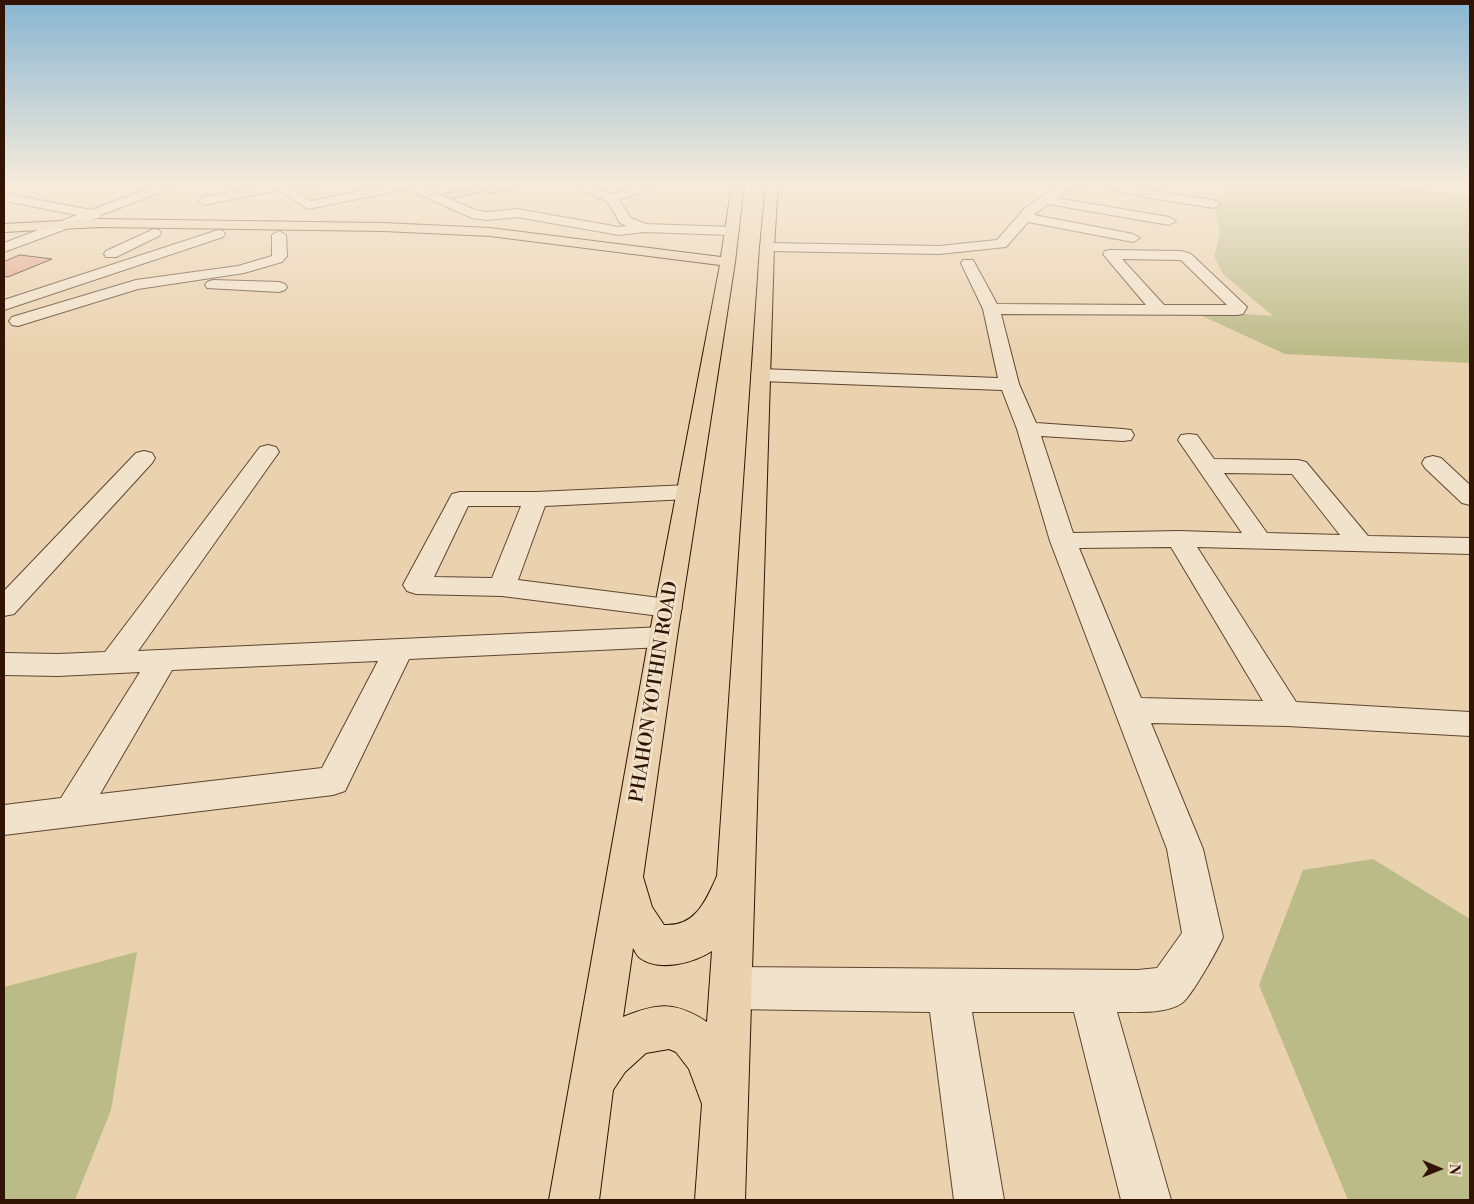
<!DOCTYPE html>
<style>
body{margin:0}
#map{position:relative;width:1474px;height:1204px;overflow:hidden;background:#ead2af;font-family:"Libre Bodoni",serif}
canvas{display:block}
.frame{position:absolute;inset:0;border:5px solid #311404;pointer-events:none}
.north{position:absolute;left:1414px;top:1144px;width:50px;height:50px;-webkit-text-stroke:4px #f1e2cb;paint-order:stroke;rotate:91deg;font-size:14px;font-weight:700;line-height:20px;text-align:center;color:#311404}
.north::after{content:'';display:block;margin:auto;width:18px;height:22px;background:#311404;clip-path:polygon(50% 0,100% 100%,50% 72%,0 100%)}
</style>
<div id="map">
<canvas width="1474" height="1204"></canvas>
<div class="frame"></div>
<div class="north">N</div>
</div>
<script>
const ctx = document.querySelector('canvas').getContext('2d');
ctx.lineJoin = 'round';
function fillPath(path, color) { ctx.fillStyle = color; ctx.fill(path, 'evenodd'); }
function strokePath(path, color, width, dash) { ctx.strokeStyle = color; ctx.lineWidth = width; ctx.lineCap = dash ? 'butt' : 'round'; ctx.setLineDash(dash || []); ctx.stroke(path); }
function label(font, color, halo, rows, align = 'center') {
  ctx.font = font + ' "Libre Bodoni",serif'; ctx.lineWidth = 5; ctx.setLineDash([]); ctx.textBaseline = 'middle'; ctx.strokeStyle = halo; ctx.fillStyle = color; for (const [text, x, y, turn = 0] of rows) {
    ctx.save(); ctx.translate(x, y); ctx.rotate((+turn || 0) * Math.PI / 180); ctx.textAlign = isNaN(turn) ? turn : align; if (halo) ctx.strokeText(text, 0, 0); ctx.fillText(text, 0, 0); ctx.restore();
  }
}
const green = new Path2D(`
 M1230 184H1390L1470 196V363L1285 354 1189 310 1273 316 1222 273 1214 256 1220 234 1214 204 1222 197Z
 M1373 859 1470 919V1200H1348L1259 985 1303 870Z
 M137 952 111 1110 75 1200H4V987Z`);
const building = new Path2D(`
 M307 184H329L287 192 283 189Z
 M510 184 518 188 491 194 483 190Z
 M468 189 478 193 447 200 438 195Z
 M20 255 52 259 8 277 4 276V262Z`);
const minor = new Path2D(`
 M160 184H177L175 187 101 215 100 218 93 219 4 252V243L77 215 4 201V193L91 210Z
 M270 184H295L290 187 310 201 394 184H416L475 210 487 212 517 209 619 227 627 226 620 223 608 202 570 184H588L612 194 641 184H659L657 187 619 200 631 218 646 224 732 227 739 231 732 235 644 232 619 235 517 217 487 220 472 218 407 189 308 209 278 190 204 205 198 201 204 197Z
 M1064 184H1088L1086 187 1067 191 1057 198 1169 217 1176 221 1169 225 1048 204 1034 215 1133 234 1140 238 1133 242 1028 222 1006 247 939 254 767 251 762 250 760 247 762 244 767 243 939 246 997 240 1025 208 1059 185Z
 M1102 184H1124L1149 190 1214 200 1220 204 1214 208 1149 198 1104 187Z
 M154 229 159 230 161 233 159 236 116 257H106L104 254 106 251Z
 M218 230 223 231 225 234 223 237 4 310V300Z
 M279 231 286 235 287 256 282 262 244 273 138 289 18 326 12 325 9 321 12 317 136 280 238 266 272 256V235Z
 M1110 250 1181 251 1191 254 1247 307 1243 314 1237 315 1001 314 1019 384 1036 423 1123 429 1131 430 1134 435 1131 440 1123 441 1041 436 1073 533 1179 531 1242 533 1178 440 1181 435 1189 434 1197 435 1214 459 1298 460 1306 462 1368 536 1470 538V554L1197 547 1296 702 1470 712V736L1287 726 1151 723 1203 849 1223 937C1218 949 1191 997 1182 1003 1167 1014 1135 1012 1117 1012L1171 1200H1121L1074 1012H972L1004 1200H954L930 1012 731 1009 716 1003 710 988 716 973 731 967 1138 970 1157 968 1182 933 1167 849 1050 541 1017 429 1002 390 761 381 754 379 751 375 754 371 761 369 998 378 983 309 961 263 963 260H973L997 304 1146 305 1103 254 1105 251ZM1122 259 1181 260 1227 305H1164ZM1224 473 1292 474 1340 535 1267 533ZM1171 547 1263 701 1141 698 1079 548Z
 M213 280 279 282 285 284 287 287 285 290 279 292 207 288 205 285 207 282Z
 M268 445 276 447 279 452 138 651 663 627 673 630 677 637 673 644 663 647 409 659 345 791 333 795 4 835V805L61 798 140 672 58 676 4 675V653L58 654 105 652 260 447ZM378 661 322 768 100 794 172 670Z
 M144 451 152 453 155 458 152 463 14 614 4 616V591L136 453Z
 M1433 456 1441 458 1470 485V505L1462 503 1425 468 1422 463 1425 458Z
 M688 485 696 487 700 492 696 497 688 499 545 506 518 580 668 599 678 601 682 608 678 615 668 617 502 596 416 594 407 591 403 585 452 494 460 492H536ZM468 506H521L492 578 434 577Z`);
const major = new Path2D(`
 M732 184H744L735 262 677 637 643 877 652 907 664 925C696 927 706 900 717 876L760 247 766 184H778L774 247 745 1200H695L702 1104 689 1069 676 1052 669 1049 646 1053 625 1072 613 1090 599 1200H549L649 637 720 265 490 236 383 231 99 227 4 232V224L99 219 383 223 490 228 721 257ZM633 948C635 951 637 956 640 958 659 972 694 963 712 951L707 1022C675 1001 658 1003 623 1017Z`);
const streetNames = [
 ["PHAHON YOTHIN ROAD",655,692,-81]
];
fillPath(green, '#bb8');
fillPath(building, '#e4a48e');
strokePath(building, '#311404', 1);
strokePath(minor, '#5f442f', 2);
strokePath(major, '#311404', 2);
fillPath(minor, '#f1e2cb');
fillPath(major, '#ead2af');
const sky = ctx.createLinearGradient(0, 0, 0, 353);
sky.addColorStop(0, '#88b5d2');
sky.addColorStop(0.52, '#f6ebdb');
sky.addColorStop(1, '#f6ebdb00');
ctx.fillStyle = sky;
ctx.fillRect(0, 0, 1474, 353);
label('19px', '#311404', '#f1e2cb', streetNames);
</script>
